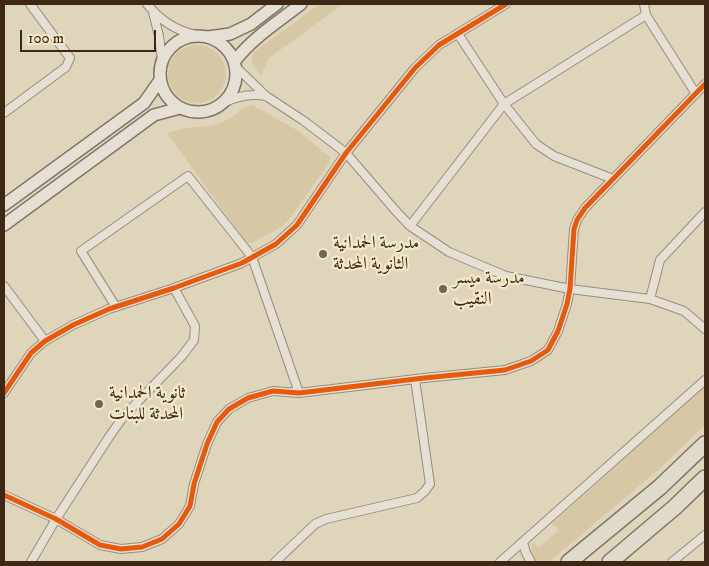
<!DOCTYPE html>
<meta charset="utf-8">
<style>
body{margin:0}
#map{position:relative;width:709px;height:566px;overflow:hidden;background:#ded5bb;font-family:"IM FELL DW Pica",serif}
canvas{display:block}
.frame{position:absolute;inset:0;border:5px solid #3f2715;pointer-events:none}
.scale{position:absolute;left:20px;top:30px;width:136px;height:22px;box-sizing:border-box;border:2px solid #3f2715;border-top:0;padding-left:6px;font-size:15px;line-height:18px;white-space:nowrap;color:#3f2715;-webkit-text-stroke:4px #f3e8ca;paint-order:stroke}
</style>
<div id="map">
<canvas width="709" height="566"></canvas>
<div class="frame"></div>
<div class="scale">100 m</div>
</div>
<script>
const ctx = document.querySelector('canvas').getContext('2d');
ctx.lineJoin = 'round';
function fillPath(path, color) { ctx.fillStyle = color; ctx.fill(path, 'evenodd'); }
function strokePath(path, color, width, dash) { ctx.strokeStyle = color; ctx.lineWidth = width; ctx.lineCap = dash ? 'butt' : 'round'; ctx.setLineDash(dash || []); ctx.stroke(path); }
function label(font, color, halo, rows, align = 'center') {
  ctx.font = font + ' "IM FELL DW Pica",Amiri,serif'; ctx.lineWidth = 4.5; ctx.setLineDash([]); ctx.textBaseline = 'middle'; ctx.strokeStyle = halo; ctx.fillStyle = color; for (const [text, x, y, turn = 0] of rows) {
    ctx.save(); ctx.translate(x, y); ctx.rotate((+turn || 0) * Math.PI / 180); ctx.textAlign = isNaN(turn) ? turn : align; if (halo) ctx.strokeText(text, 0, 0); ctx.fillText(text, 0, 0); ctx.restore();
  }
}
const green = new Path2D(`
 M320 4H343L269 58 261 76 251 61 254 52Z
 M168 74a29 29 0 1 1 58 0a29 29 0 1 1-58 0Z
 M252 105 298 131 330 157V162L287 222 276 230 252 243 246 242 167 133C173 131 180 129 186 128 200 126 213 128 225 121 233 117 245 106 252 105Z
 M705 386V425L658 470 549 562C535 562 526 559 533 542L538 548 559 530 552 524Z`);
const street = new Path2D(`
 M147 4C160 20 176 31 196 35
 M644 4 646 15 696 94
 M153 12 159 36 162 60
 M458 34 504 104 536 144 554 156 613 179
 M235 66 266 96 304 121 346 153 395 210 410 226 449 252 506 276 570 289 650 299 684 311 705 329
 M223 103C237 96 250 93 266 96
 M4 113 66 67 70 58 30 4
 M410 226 504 104 646 15
 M4 286 45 341
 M650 299 660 260 705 212
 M116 307 81 251 188 176 252 257 299 393
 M4 393 31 353 45 341 73 325 109 309 174 288 242 263 276 244 297 225 346 153 415 68 439 45 506 4
 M4 495 56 519 100 545 121 549 142 547 162 539 179 524 190 506 194 484 207 444 217 422 229 409 248 398 273 391 299 393 424 378 505 370 531 361 548 350 558 331 567 304 570 289 574 229 577 220 585 208 705 84
 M523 542 526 553 531 562
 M31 562 56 519 111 434 124 416 182 356 194 340 195 326 174 288
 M275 562 315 524 326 519 417 498 425 491 430 484 415 379
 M500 562 705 380
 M672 562 705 535`);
const secondary = new Path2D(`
 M160 74a38 38 0 1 1 76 0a38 38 0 1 1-76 0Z
 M208 37 230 34 251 24 277 4
 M234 62C252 38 278 22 301 4
 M4 205 144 103 160 80
 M4 225 154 115 180 108`);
const highway = new Path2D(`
 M569 562 660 487 705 444
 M610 562 675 507 705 478`);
const cycleway = new Path2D(`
 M4 393 31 353 45 341 73 325 109 309 174 288 242 263 276 244 297 225 346 153 415 68 439 45 506 4
 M4 495 56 519 100 545 121 549 142 547 162 539 179 524 190 506 194 484 207 444 217 422 229 409 248 398 273 391 299 393 424 378 505 370 531 361 548 350 558 331 567 304 570 289 574 229 577 220 585 208 705 84`);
const markers = [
 [323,254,5,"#77644f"],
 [443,289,5,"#77644f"],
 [99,404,5,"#77644f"]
];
const poiNames = [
 ["مدرسة الحمدانية",333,244],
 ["الثانوية المحدثة",333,265],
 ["مدرسة ميسر",453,279],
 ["النقيب",453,300],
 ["ثانوية الحمدانية",109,394],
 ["المحدثة للبنات",109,415]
];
fillPath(green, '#d6c8a5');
strokePath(street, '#968e7d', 10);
strokePath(secondary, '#7f7667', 14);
strokePath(highway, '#7f7667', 18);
strokePath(street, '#e5e0d3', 8);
strokePath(secondary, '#e5e0d3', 11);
strokePath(highway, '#e0dacb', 15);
strokePath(cycleway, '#e8590c', 5);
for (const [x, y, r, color] of markers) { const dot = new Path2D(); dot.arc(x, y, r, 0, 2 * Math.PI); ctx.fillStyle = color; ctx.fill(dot); strokePath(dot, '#f3e8ca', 2); }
label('18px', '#3f2715', '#f3e8ca', poiNames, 'left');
</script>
